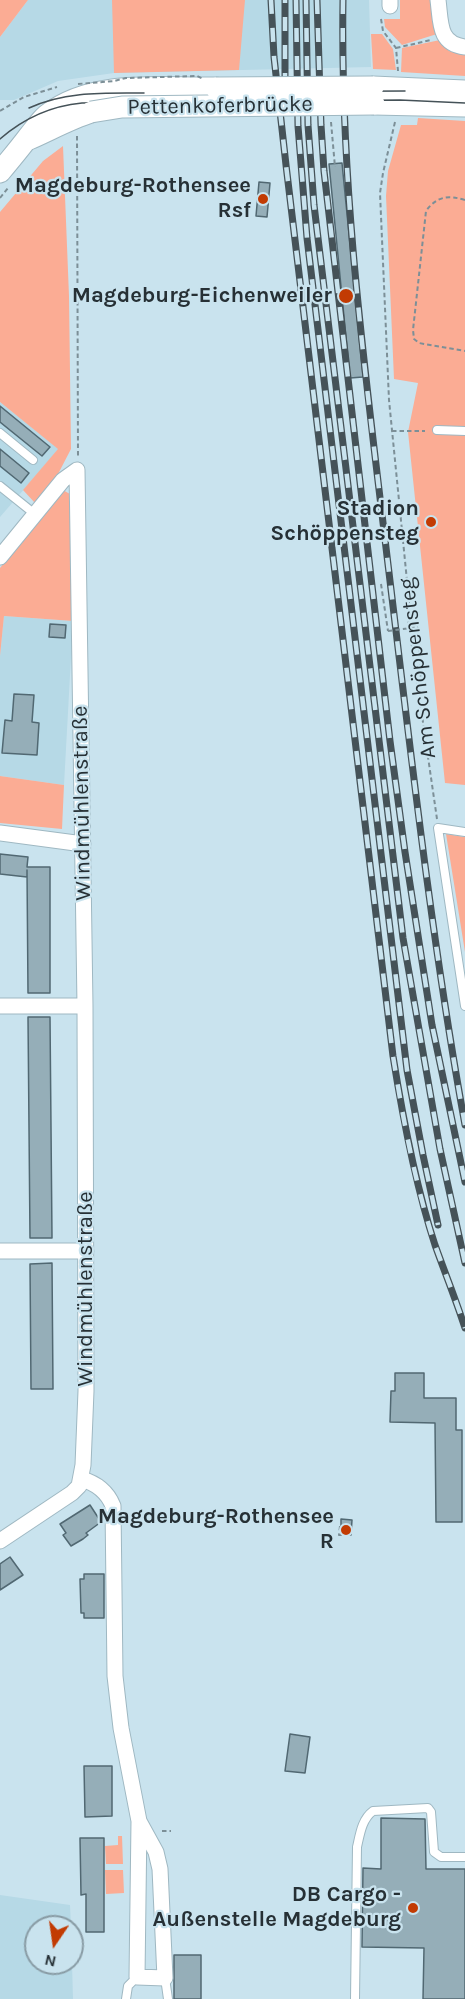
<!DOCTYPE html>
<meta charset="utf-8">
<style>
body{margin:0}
#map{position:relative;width:465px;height:1999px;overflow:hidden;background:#c9e3ee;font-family:Karla,sans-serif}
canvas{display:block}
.north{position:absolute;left:24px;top:1915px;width:60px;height:60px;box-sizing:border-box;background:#c9e3ee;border:2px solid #889ba4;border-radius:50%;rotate:193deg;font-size:16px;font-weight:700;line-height:24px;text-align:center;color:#263035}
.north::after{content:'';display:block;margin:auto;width:21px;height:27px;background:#c23b03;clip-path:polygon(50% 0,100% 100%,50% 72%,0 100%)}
</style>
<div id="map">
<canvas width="465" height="1999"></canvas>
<div class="north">N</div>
</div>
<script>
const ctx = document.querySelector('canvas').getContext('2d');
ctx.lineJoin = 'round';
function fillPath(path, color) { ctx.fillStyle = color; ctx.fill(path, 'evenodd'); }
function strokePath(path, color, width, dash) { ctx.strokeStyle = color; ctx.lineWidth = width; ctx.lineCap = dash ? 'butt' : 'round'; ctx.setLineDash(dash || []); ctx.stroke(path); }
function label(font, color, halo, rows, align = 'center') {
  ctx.font = font + ' Karla,sans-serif'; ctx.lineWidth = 4.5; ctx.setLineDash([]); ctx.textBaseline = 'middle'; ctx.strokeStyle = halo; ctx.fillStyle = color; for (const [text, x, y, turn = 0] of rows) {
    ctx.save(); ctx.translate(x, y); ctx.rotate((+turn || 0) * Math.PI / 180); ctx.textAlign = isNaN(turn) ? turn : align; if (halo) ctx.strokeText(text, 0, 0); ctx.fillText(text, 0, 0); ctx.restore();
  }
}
const built = new Path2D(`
 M28 0H369L371 67 114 73 58 81 14 100H0V37Z
 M0 402 59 449 0 517Z
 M4 616 73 621 64 785 0 776V656Z
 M0 1895 70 1905 71 1927H36V1963H72L73 1999H0Z`);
const green = new Path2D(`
 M0 0H28L0 37Z
 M112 0H245L239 70 114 73Z
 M400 0H433L437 34 402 45 385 27 384 19H400Z
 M371 34H382L393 49 396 70 373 69Z
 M440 40 449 51 465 53V76L401 72 402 48Z
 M418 118 465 121V785L445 783 408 432 418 383 394 379 386 196 388 171 401 125H417Z
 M63 146 69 296 71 449 57 476 35 503 23 490 58 449 0 402V212L43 161Z
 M63 490 75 497 73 621 4 616 0 656V568Z
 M0 776 64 785 62 829 0 823Z
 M446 834 465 837V952Z
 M118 1836H122L123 1864H106L105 1846 118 1845Z
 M105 1870H123L124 1893 106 1894Z`);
const building = new Path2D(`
 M342 163 363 377 350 378 329 164Z
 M259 182 270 183 267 217 256 216Z
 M0 406 50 447 42 456 0 422Z
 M0 449 29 473 21 483 0 466Z
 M50 624 66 625 65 638 49 637Z
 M14 694 34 695 32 722 39 723 37 755 2 753 5 720 12 721Z
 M0 854 28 857 27 867H50V993H28L27 870V877L0 874Z
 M28 1017H50L52 1238H30Z
 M52 1263 53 1389H31L30 1264Z
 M395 1373H424V1398H456V1430H462V1522H436L435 1423 390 1422 391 1391H395Z
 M90 1505 101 1522 86 1533 88 1535 83 1539 71 1546 63 1535 66 1533 60 1524Z
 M341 1519 352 1520 351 1535 341 1534Z
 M10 1557 23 1575 0 1590V1564Z
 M84 1574H104V1618H84V1613H81L80 1579H84Z
 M290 1734 310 1737 305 1773 285 1771Z
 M84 1766H112V1816L85 1817Z
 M381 1818 425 1819 426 1869H465V1999H423L424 1948 362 1947 363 1868 381 1869Z
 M80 1838H104V1932H86V1894L81 1895Z
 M174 1955H201V1999H174Z`);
const path = new Path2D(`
 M381 19 383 31 396 48 398 71
 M396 48 431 40
 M0 111 24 97 57 87
 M331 122 335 167
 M395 122 383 173 380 193 389 400 409 601 408 619 437 819
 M77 136 78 457
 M0 198 8 188
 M465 200C448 195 437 196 426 211L413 330 414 339 419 343 465 351
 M392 431H425
 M381 584 388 631
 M418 627 421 674 419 684
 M340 1526 339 1535H346
 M162 1831H171`);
const service = new Path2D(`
 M437 430 465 431
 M0 433 33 460
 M0 486 36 515
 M465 832 438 828 465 1006
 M165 1978 168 1999
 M126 1999 128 1986 137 1977
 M355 1999 357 1847C360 1834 362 1819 373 1811L428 1808 431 1812 434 1852 441 1857H465`);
const minor = new Path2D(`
 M390 0V6
 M438 0C441 22 438 44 465 47
 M0 557 63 480 77 470
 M0 833 83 844
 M0 1006H85
 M0 1251H86
 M81 1479C96 1483 107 1491 113 1506L115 1676 121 1728 139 1821 137 1977 165 1978 160 1869 156 1852 139 1821
 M0 1541 72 1493 79 1486 83 1465 86 1391 85 1006 77 470`);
const secondary = new Path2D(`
 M373 87 465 91
 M374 104 465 106
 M29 139C50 130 69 119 91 112
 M0 172C10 160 20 148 29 136 35 129 40 121 47 115 93 79 161 89 216 88`);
const tram = new Path2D(`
 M210 92 405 91
 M29 108C65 91 105 93 144 93
 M0 139C24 118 50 106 82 103L400 100 465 103`);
const rail = new Path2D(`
 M271 0 274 57 286 165 393 1056C403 1119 415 1184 435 1245 445 1273 456 1300 465 1328
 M296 0 298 126 307 238 407 1070 423 1155 438 1225
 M306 0 308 125 314 205 403 938 440 1149 465 1263
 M317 0 321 125 324 171 390 741 405 852 432 1025 465 1182
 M343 0C340 187 365 371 387 556 410 746 431 937 465 1125
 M285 87V0`);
const pathBridge = new Path2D(`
 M78 84 114 81 126 78 197 76 203 79
 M388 631 418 627`);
const secondaryBridge = new Path2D(`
 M216 88 373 87
 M91 112 122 107 374 104`);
const markers = [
 [263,199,6,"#c23b03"],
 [346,296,8,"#c23b03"],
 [431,522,6,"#c23b03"],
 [346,1530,6,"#c23b03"],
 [413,1908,6,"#c23b03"]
];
const streetNames = [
 ["Pettenkoferbrücke",220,106,-1],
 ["Am Schöppensteg",418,668,-97],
 ["Windmühlenstraße",82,803,-91],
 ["Windmühlenstraße",86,1289,-90]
];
const poiNames = [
 ["Magdeburg-Rothensee",251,186],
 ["Rsf",251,211],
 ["Magdeburg-Eichenweiler",332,296],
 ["Stadion",419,509],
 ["Schöppensteg",419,534],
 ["Magdeburg-Rothensee",334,1517],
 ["R",334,1542],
 ["DB Cargo -",401,1895],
 ["Außenstelle Magdeburg",401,1920]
];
fillPath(built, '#b6d9e6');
fillPath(green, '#fbac94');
fillPath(building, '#95aeb8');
strokePath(building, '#516872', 1.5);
strokePath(service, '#9fb8c2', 10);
strokePath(minor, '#9fb8c2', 17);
strokePath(secondary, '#9fb8c2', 23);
strokePath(path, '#7c8f97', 2, [4.5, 3]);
strokePath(service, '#fff', 8);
strokePath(minor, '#fff', 15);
strokePath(secondary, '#fff', 21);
strokePath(tram, '#455258', 1.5);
strokePath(rail, '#455258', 7);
strokePath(rail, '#c9e3ee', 4.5, [14]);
strokePath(secondaryBridge, '#9fb8c2', 23, []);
strokePath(pathBridge, '#7c8f97', 2, [4.5, 3]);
strokePath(secondaryBridge, '#fff', 21);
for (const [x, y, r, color] of markers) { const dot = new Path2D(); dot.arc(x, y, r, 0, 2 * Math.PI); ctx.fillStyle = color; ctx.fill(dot); strokePath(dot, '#c9e3ee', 2); }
label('22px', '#263035', '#c9e3ee', streetNames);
label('bold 22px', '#263035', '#c9e3ee', poiNames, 'right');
</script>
